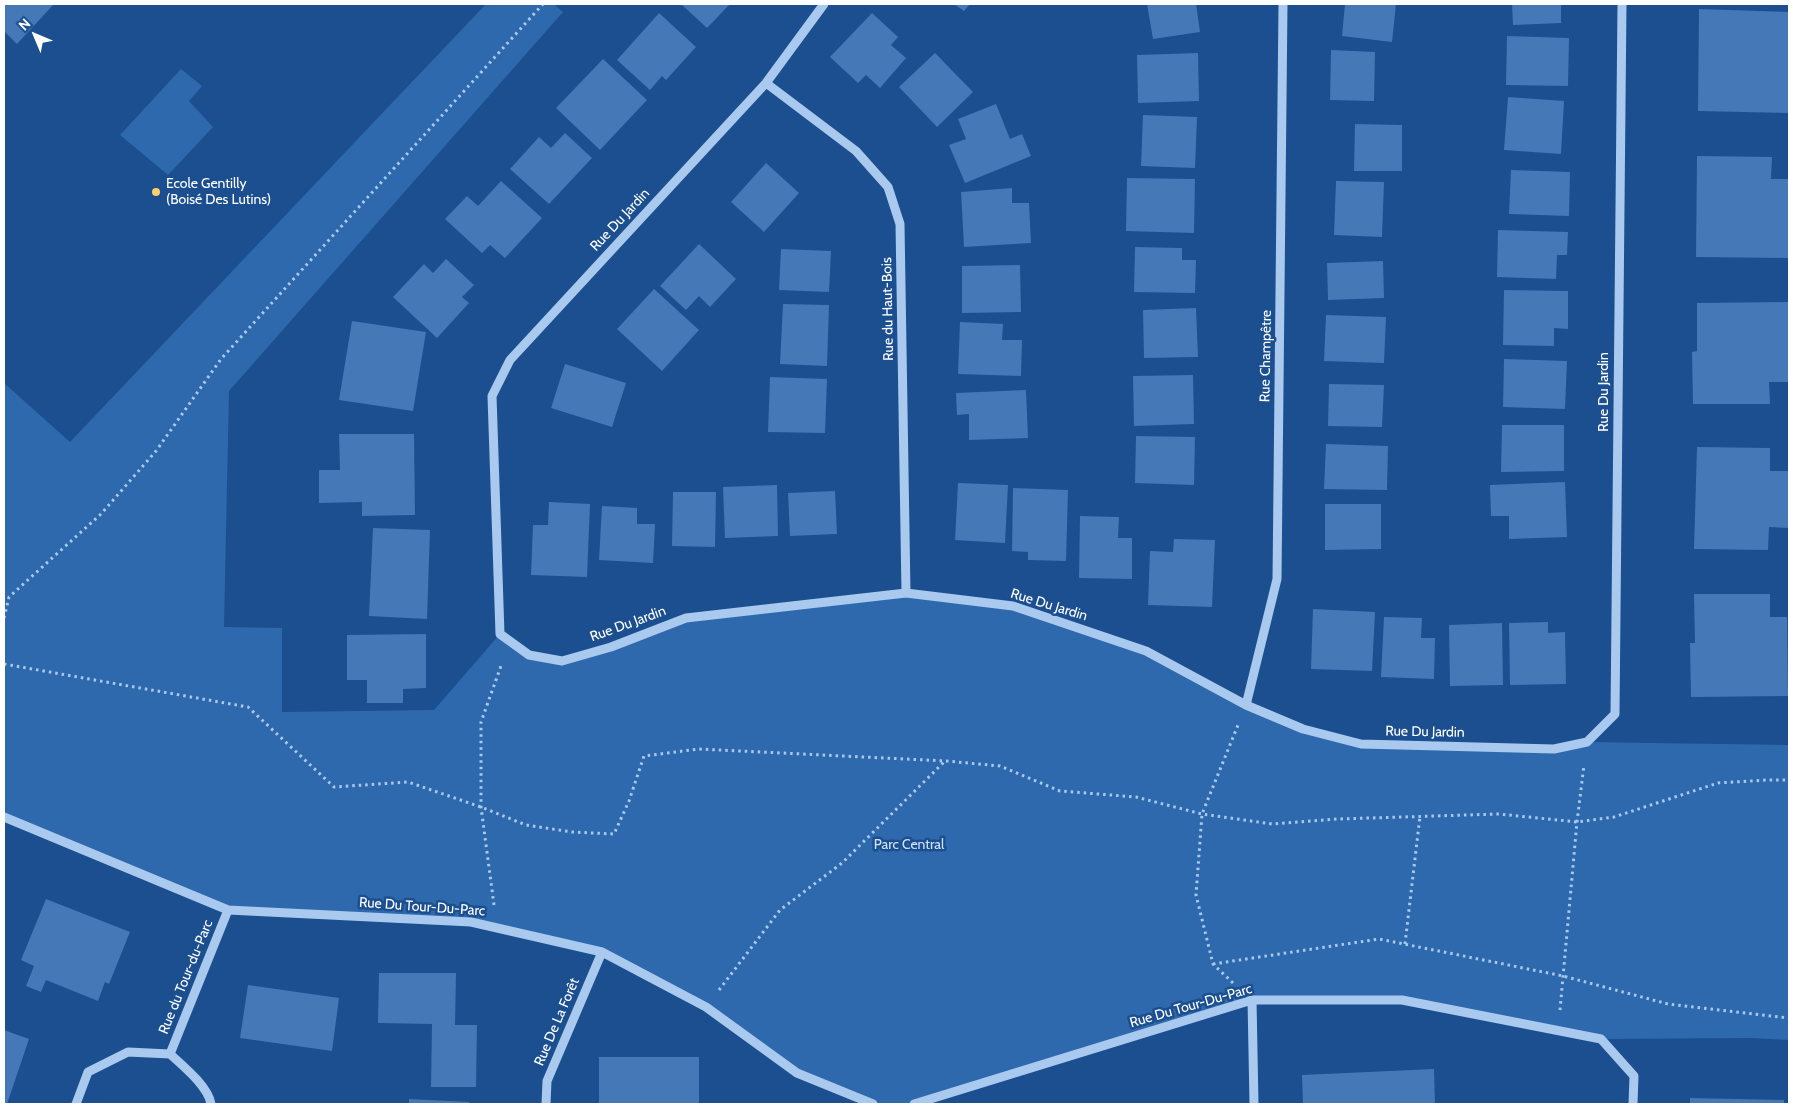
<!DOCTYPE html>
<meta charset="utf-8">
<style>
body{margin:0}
#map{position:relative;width:1793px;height:1108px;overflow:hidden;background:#1b4f8f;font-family:Cabin,sans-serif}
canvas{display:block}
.frame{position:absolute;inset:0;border:5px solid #fff;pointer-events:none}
.north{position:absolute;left:10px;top:10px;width:50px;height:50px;-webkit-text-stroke:4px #1b4f8f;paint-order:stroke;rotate:315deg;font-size:14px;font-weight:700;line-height:20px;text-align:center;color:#fff}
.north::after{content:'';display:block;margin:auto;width:18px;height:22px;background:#fff;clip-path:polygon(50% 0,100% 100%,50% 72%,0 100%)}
</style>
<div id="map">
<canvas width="1793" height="1108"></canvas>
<div class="frame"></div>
<div class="north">N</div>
</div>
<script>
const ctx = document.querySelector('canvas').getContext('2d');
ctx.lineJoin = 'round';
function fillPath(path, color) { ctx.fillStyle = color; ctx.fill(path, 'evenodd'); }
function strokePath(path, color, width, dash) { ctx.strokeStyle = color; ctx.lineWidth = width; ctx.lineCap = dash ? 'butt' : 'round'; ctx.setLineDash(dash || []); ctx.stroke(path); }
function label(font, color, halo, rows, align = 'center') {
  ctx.font = font + ' Cabin,sans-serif'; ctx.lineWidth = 5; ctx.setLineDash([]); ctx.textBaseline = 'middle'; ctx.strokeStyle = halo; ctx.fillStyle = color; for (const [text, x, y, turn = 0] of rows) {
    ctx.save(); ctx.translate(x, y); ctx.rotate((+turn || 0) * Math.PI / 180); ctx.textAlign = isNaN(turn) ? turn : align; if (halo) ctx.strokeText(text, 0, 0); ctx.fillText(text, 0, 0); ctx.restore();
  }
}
const green = new Path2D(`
 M486 4H554L563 12 229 391 224 627 282 628V712L434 710 500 634 529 655 562 661 686 618 906 593 1013 607 1146 651 1303 729 1361 744 1554 749 1587 742 1789 745V1040L1751 1038 1601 1039 1402 1000H1252L914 1104H873L797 1073 706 1007 602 952 471 922 228 910 4 817V383L70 442Z
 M181 69 202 86 189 101 213 127 168 175 120 135Z`);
const building = new Path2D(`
 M4 4H54L17 44 4 31Z
 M681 4H730L707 28Z
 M954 4H970L964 11Z
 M1147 4H1196L1200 32 1153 39Z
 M1345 4H1396L1392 42 1342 36Z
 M1512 4H1561V23L1513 25Z
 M1699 9 1789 12 1788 113 1698 111Z
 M659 13 696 47 666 80 662 76 650 90 617 60Z
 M872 13 898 37 891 45 906 58 880 88 866 75 858 83 830 57Z
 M1507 36 1569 38 1568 86 1506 85Z
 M1331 50 1375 52 1374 101 1330 100Z
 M935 53 973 92 937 127 899 87Z
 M1198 53 1199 101 1138 103 1137 55Z
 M603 59 647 100 600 150 556 108Z
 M1508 97 1564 101 1561 154 1504 150Z
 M996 104 1010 139 1022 134 1031 156 965 183 949 145 966 139 958 119Z
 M1143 115 1197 117 1195 168 1141 166Z
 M1355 124 1402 125V171H1354Z
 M565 133 592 158 549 204 510 169 539 137 551 148Z
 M1697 156 1772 157 1771 179H1789V258L1696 257Z
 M766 163 799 193 764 232 731 202Z
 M1511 170 1570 172 1569 216 1509 214Z
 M1127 178 1195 179 1194 233 1126 231Z
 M501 181 542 218 505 258 490 245 482 253 445 219 467 196 478 206Z
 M1336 181 1384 182 1382 237 1334 235Z
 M1012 188V203H1029L1031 243 964 247 961 192Z
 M1498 230 1568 232 1567 255H1557L1556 279 1497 277Z
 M699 244 736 279 710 307 699 296 686 310 660 286Z
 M1135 247 1182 248V260H1196L1195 293 1134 292Z
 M781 249 831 251 829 292 779 290Z
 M446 259 474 285 462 297 469 303 437 338 393 297 424 264 433 273Z
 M1383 261 1384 298 1328 300 1327 263Z
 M1020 265 1021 312 962 313V266Z
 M654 289 699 330 662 371 617 329Z
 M1504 290 1568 291V329L1554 328V346L1503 345Z
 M1789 302V382H1769L1770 404H1693L1692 352 1697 351V303Z
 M783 304 829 305 827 366 780 364Z
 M1196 308 1198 357 1144 358 1143 310Z
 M1326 315 1386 317 1384 363 1324 361Z
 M352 321 426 332 413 411 339 400Z
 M960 322 1003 324 1002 340H1022L1021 376 958 374Z
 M1504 359 1567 361 1565 409 1503 407Z
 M565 364 626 383 612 427 551 408Z
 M1193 375 1194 424 1134 426 1133 376Z
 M770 377 827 379 825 433 768 432Z
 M1329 384 1384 385 1382 427 1328 426Z
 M1026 390 1028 438 969 440V414L957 415 956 393Z
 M1502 425H1564V471L1501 472Z
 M339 434H414L415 515 362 516V502L319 503V470H340Z
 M1136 436 1195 437 1194 485 1135 483Z
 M1326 444 1388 446 1387 490 1324 489Z
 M1697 447 1770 448V471H1789L1788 528 1769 527 1768 550 1694 549Z
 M1565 482 1567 537 1509 539V516H1491L1490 485Z
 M958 483 1008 485 1005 543 955 540Z
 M777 485 778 536 725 538 723 487Z
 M1013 488 1068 490 1066 561 1028 560V552L1012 551Z
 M835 491 837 534 790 536 788 493Z
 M673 492H716L715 547 672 546Z
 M549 502 590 504 587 577 531 575 533 525H548Z
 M1325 504H1381V549L1325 550Z
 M602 506 637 508V524H655L653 563 599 560Z
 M1080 516 1119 517 1118 538H1132V579L1079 578Z
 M373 528 430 530 427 619 369 616Z
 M1174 539 1215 540 1212 607 1148 605 1150 551 1173 552Z
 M1694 594H1770V617H1787L1788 696 1691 697 1690 643H1695Z
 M1313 609 1375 612 1372 671 1311 669Z
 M1384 617 1422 618 1421 638H1435L1434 679 1381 677Z
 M1548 622V633L1565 632 1566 684 1510 685 1509 623Z
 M1502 623 1503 685 1450 686 1449 625Z
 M426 634V688L403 689V703H367V680H347V635Z
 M46 899 130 932 109 984 105 982 98 1001 46 980 41 992 26 986 34 966 21 960Z
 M379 973H456L455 1025H477L476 1087H431L432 1024 378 1023Z
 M248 985 339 998 332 1051 240 1038Z
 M4 1030 29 1039 7 1104H4Z
 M599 1057H699V1104H599Z
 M1434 1069 1435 1104H1303L1302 1075Z
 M1690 1098 1784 1100V1104H1690Z
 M409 1099 469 1102V1104H409Z`);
const path = new Path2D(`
 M4 618 9 597 101 514 156 451 221 359 543 4
 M4 664 248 707 334 787 408 782 481 807 526 825 572 832 614 834 629 801 644 756 699 749 946 761 1000 766 1060 791 1136 797 1202 814 1272 824 1338 819 1499 814 1577 822 1614 817 1718 783 1767 780H1789
 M494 905 481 807V722L502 663
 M1405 944 1420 816
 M1213 964 1379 939 1563 976 1668 1004 1789 1018
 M1233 983 1213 964 1196 895 1202 814 1238 725
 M719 990 780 910 842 863 945 761
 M1560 1010 1577 822 1584 765`);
const minor = new Path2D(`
 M824 4 766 83 510 360 492 396 500 634 529 655 562 661 611 647 686 618 906 593 1013 606 1146 651 1246 705 1303 729 1361 744 1554 749 1587 742 1615 714 1622 4
 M766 83 856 151 888 187 900 224 906 593
 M1246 705 1277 579 1283 4
 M4 817 228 910 471 922 602 952 706 1007 797 1073 873 1104
 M1252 1000 1254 1104
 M170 1054 228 910
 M76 1104 88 1072 128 1052 170 1054C183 1066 208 1086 211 1104
 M546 1104 547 1081 602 952
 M914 1104 1252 1000H1402L1601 1039 1634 1076 1633 1104`);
const markers = [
 [156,192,5,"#ffd166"]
];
const poiNames = [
 ["Ecole Gentilly",166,184],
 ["(Boisé Des Lutins)",166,200]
];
const streetNames = [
 ["Rue Du Jardin",620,220,-47],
 ["Rue du Haut-Bois",888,309,-91],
 ["Rue Champêtre",1266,356,-89],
 ["Rue Du Jardin",1604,392,-90],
 ["Rue Du Jardin",1049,605,17],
 ["Rue Du Jardin",628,624,-20],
 ["Rue Du Jardin",1425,732,1],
 ["Rue Du Tour-Du-Parc",422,907,4],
 ["Rue du Tour-du-Parc",186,977,-68],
 ["Rue Du Tour-Du-Parc",1191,1006,-16],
 ["Rue De La Forêt",557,1022,-67]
];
const parkNames = [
 ["Parc Central",909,845]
];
fillPath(green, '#2e69ad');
fillPath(building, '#4478b7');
strokePath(path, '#a9c9ee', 3, [2.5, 4]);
strokePath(minor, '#a9c9ee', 9);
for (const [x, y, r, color] of markers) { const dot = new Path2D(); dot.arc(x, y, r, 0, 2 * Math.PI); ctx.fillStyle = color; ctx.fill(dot); strokePath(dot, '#1b4f8f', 2); }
label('14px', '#fff', '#1b4f8f', poiNames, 'left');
label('14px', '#fff', '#1b4f8f', streetNames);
label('14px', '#cfe3fa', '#1b4f8f', parkNames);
</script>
